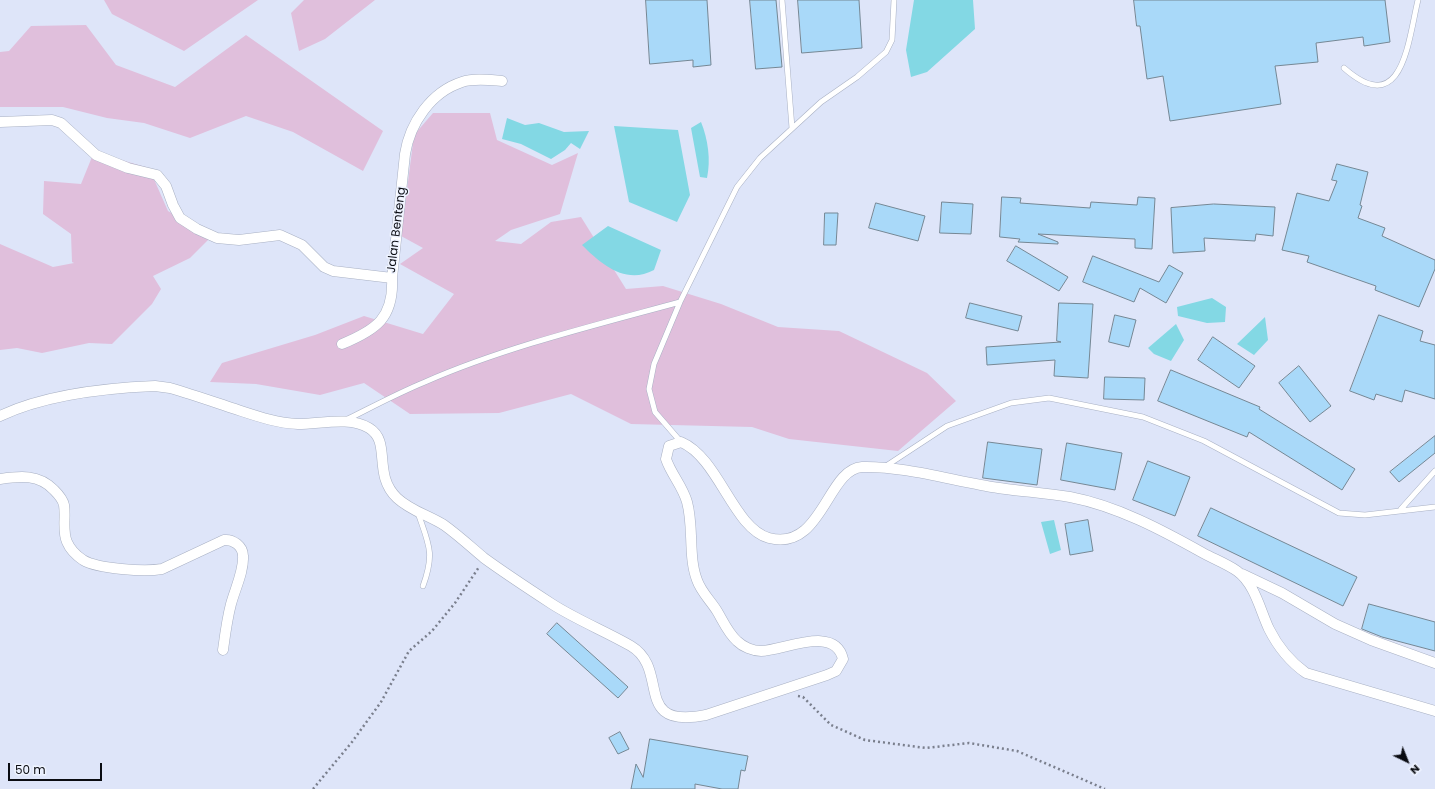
<!DOCTYPE html>
<style>
body{margin:0}
#map{position:relative;width:1435px;height:789px;overflow:hidden;background:#dee5f9;font-family:Poppins,sans-serif}
canvas{display:block}
.north{position:absolute;left:1387px;top:741px;width:40px;height:40px;-webkit-text-stroke:3px #eef3ff;paint-order:stroke;rotate:137deg;font-size:11px;font-weight:700;line-height:16px;text-align:center;color:#0a0c12}
.north::after{content:'';display:block;margin:auto;width:14px;height:18px;background:#0a0c12;clip-path:polygon(50% 0,100% 100%,50% 72%,0 100%)}
.scale{position:absolute;left:8px;top:763px;width:94px;height:18px;box-sizing:border-box;border:2px solid #0a0c12;border-top:0;padding-left:5px;font-size:12px;line-height:14px;white-space:nowrap;color:#0a0c12;-webkit-text-stroke:3px #eef3ff;paint-order:stroke}
</style>
<div id="map">
<canvas width="1435" height="789"></canvas>
<div class="north">N</div>
<div class="scale">50 m</div>
</div>
<script>
const ctx = document.querySelector('canvas').getContext('2d');
ctx.lineJoin = 'round';
function fillPath(path, color) { ctx.fillStyle = color; ctx.fill(path, 'evenodd'); }
function strokePath(path, color, width, dash) { ctx.strokeStyle = color; ctx.lineWidth = width; ctx.lineCap = dash ? 'butt' : 'round'; ctx.setLineDash(dash || []); ctx.stroke(path); }
function label(font, color, halo, rows, align = 'center') {
  ctx.font = font + ' Poppins,sans-serif'; ctx.lineWidth = 3; ctx.setLineDash([]); ctx.textBaseline = 'middle'; ctx.strokeStyle = halo; ctx.fillStyle = color; for (const [text, x, y, turn = 0] of rows) {
    ctx.save(); ctx.translate(x, y); ctx.rotate((+turn || 0) * Math.PI / 180); ctx.textAlign = isNaN(turn) ? turn : align; if (halo) ctx.strokeText(text, 0, 0); ctx.fillText(text, 0, 0); ctx.restore();
  }
}
const green = new Path2D(`
 M104 0H258L184 51 112 14Z
 M304 0H375L325 39 299 51 291 13Z
 M86 25 116 65 175 87 246 35 383 131 363 171 293 132 246 116 190 138 144 123 107 118 63 107H0V52L9 51 31 26Z
 M433 113H490L497 140 552 165 578 153 560 214 511 230 495 241 521 244 551 222 581 217 626 289 663 286 721 304 778 327 839 331 927 373 956 401 898 451 789 439 752 427 631 424 571 394 499 413 410 414 364 383 320 395 256 384 210 382 222 363 315 335 364 316 423 334 454 294 400 264 423 248 401 236 414 135Z
 M94 152 149 168 168 211 212 236 190 258 153 276 161 289 152 304 112 344 89 343 42 353 17 348 0 350V244L53 267 74 263 72 262 71 234 43 214 44 181 81 184Z`);
const water = new Path2D(`
 M914 0H973L975 29 927 72 911 77 906 50Z
 M507 118 525 125 539 123 564 132 589 131 580 149 571 143 565 150 551 159 521 144 502 139Z
 M701 122C708 139 711 160 707 178L700 177 691 128Z
 M614 126 678 130 690 195 677 222 629 202Z
 M608 226 661 250 654 270C626 285 602 265 582 245Z
 M1212 298 1226 307 1225 322 1207 323 1178 316 1177 307Z
 M1265 317 1268 340 1254 355 1237 344Z
 M1176 324 1184 340 1171 361 1154 354 1148 348Z
 M1054 520 1061 550 1050 554 1041 522Z`);
const building = new Path2D(`
 M646 0H707L711 65 693 67V60L650 64Z
 M750 0H776L782 67 756 69Z
 M798 0H859L862 48 802 53Z
 M1134 0H1385L1390 42 1364 46 1363 37 1316 43 1318 62 1275 66 1281 104 1170 121 1163 76 1147 79 1140 26H1137Z
 M1337 164 1368 172 1360 205 1362 206 1358 218 1385 228 1382 236 1435 260V269L1419 307 1375 290 1376 286 1307 262 1309 256 1282 250 1297 193 1329 201 1337 181 1332 180Z
 M1002 197 1021 198 1020 203 1090 208 1091 202 1137 205 1138 197 1155 198 1152 249 1135 248V239L1038 234 1058 242V244L1018 242 1020 239 1000 237Z
 M942 202 973 204 971 234 940 233Z
 M876 203 925 216 918 241 869 228Z
 M1214 204 1275 207 1273 236 1256 234 1255 241 1204 238 1205 251 1173 253 1171 208Z
 M825 213H838L836 245H824Z
 M1016 246 1068 277 1059 291 1007 261Z
 M1093 256 1159 282 1169 265 1183 273 1166 303 1140 288 1134 302 1083 282Z
 M970 303 1022 316 1018 331 966 318Z
 M1059 303 1093 304 1088 378 1054 376 1055 360 987 365 986 347 1061 342 1057 341Z
 M1115 315 1136 320 1129 347 1109 342Z
 M1379 315 1423 331 1420 341 1435 345V399L1405 390 1402 402 1376 394 1374 400 1350 391Z
 M1213 337 1255 366 1239 388 1198 360Z
 M1299 366 1331 406 1310 422 1279 383Z
 M1171 370 1260 407 1259 409 1355 469 1342 490 1249 432 1247 437 1158 401Z
 M1105 377 1145 378 1144 400 1104 399Z
 M1435 436V453L1399 482 1390 472Z
 M988 442 1042 449 1037 485 983 478Z
 M1067 443 1122 453 1115 490 1061 480Z
 M1148 461 1190 477 1175 516 1133 500Z
 M1211 508 1357 577 1343 606 1198 536Z
 M1088 520 1093 551 1070 555 1065 524Z
 M1369 604 1435 622V651L1382 637 1362 629Z
 M557 623 628 687 618 698 547 634Z
 M620 732 629 749 618 754 609 738Z
 M650 739 748 756 745 771 741 770 738 789H722L695 784V789H631L636 764 643 777Z`);
const path = new Path2D(`
 M798 696 803 697 831 725 865 740 926 748 969 743 1017 751 1105 789
 M313 789 352 742 381 702 409 651 432 631 455 603 479 567`);
const service = new Path2D(`
 M782 0 792 128
 M1344 68C1403 120 1408 41 1418 0
 M346 420C372 407 398 393 425 382 505 347 596 325 680 302
 M681 442 655 412 649 389 654 364 680 302 737 187 760 158 821 102 857 77 886 52 892 40 894 0
 M886 466 947 426 1011 403 1049 398 1143 417 1204 441 1339 513 1365 515 1435 507
 M1401 509 1435 471
 M418 513C429 545 435 553 423 586`);
const minor = new Path2D(`
 M0 122 52 120 61 123 96 155 128 168 157 175 166 186 173 205 180 218 197 229 217 238 239 240 280 235 302 245 324 267 333 271 392 278 405 154C410 123 431 92 462 82 474 78 489 80 502 81
 M342 344C376 330 394 318 392 278
 M0 416C44 395 106 388 155 386L170 388C191 394 211 401 232 408 254 415 275 423 298 424 321 424 349 416 369 428 392 442 372 474 397 498 411 511 428 515 444 525 458 535 471 547 484 558 506 574 529 589 552 604 577 620 605 631 631 646 671 670 631 730 706 715L827 675 836 671 843 659C835 624 783 651 761 651 753 651 743 647 737 641 728 633 723 621 717 611 711 601 701 592 697 580 688 557 694 527 687 502 683 487 671 474 666 459L669 446 681 442C719 458 733 528 769 538 822 552 827 469 862 467 900 466 943 478 981 485 1010 491 1041 492 1070 497 1117 506 1162 530 1203 553 1214 559 1227 564 1237 571 1255 584 1260 610 1269 629 1278 647 1289 661 1306 673L1435 711
 M0 479C20 476 39 474 54 490 58 494 63 500 64 505 66 517 62 531 67 542 70 549 77 556 83 560 98 569 145 572 162 569L224 540C233 539 243 546 243 556 244 571 235 589 231 604 227 619 225 635 223 650
 M1242 574 1282 593 1335 624 1371 640 1435 663`);
const streetNames = [
 ["Jalan Benteng",397,230,-83]
];
fillPath(green, '#e0bfdc');
fillPath(water, '#83d8e4');
fillPath(building, '#a9d9f9');
strokePath(building, '#758794', 1);
strokePath(service, '#a8b0c3', 6);
strokePath(minor, '#a8b0c3', 11);
strokePath(path, '#7a7f8d', 2.5, [2, 3]);
strokePath(service, '#fff', 5);
strokePath(minor, '#fff', 10);
label('12px', '#0a0c12', '#eef3ff', streetNames);
</script>
